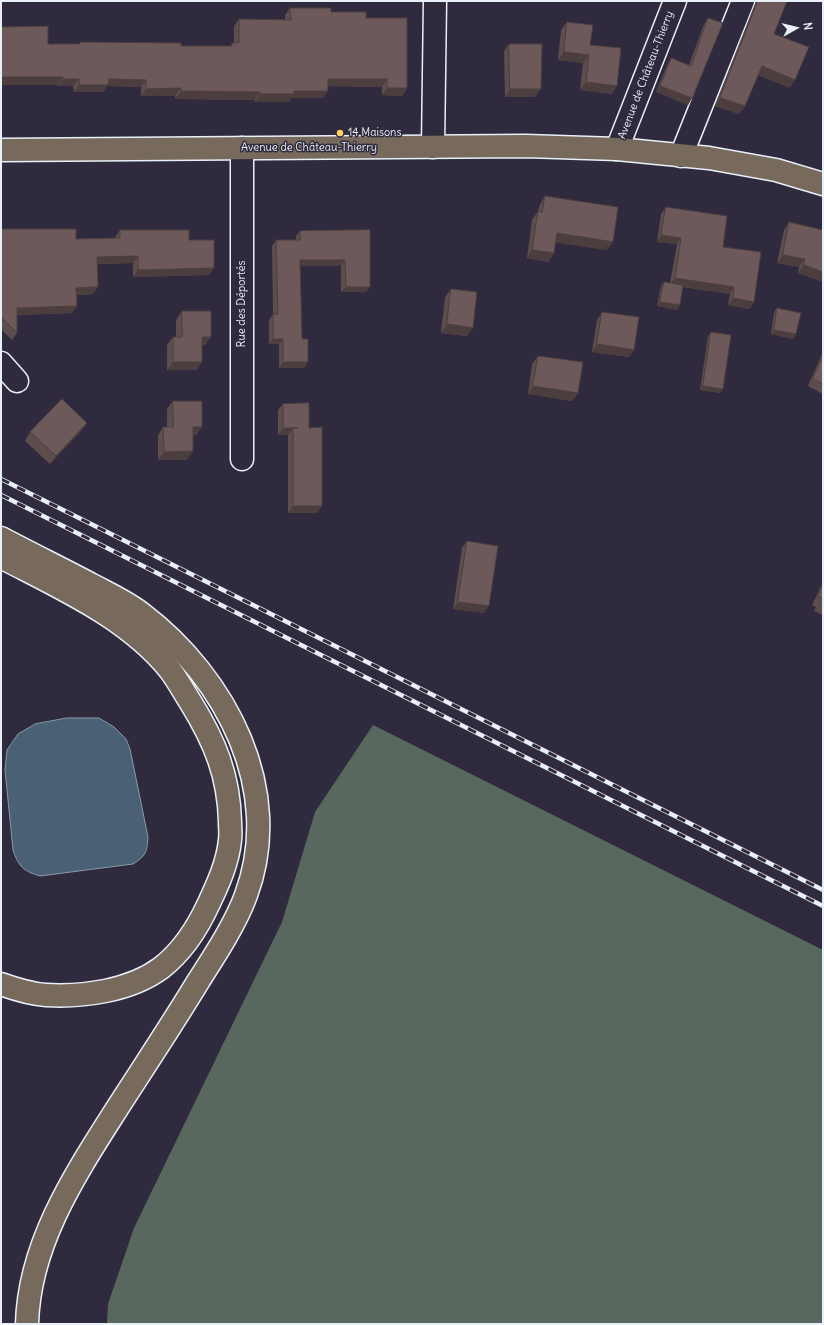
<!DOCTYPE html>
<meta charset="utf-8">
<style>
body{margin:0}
#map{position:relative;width:824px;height:1325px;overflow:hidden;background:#2f2a3d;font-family:Delius,sans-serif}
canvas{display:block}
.frame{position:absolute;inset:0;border:2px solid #e8f1f8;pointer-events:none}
.north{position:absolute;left:776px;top:8px;width:40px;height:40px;-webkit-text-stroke:3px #2f2a3d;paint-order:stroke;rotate:82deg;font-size:11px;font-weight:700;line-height:16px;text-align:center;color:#e8f1f8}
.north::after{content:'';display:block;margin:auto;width:14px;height:18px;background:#e8f1f8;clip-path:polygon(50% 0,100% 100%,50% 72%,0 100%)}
</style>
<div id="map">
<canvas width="824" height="1325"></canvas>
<div class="frame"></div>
<div class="north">N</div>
</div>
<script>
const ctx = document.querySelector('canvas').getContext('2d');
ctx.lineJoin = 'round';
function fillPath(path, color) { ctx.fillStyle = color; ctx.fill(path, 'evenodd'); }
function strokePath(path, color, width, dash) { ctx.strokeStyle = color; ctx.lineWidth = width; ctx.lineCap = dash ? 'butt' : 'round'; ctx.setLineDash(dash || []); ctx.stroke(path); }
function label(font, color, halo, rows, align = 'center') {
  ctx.font = font + ' Delius,sans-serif'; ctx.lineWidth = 3; ctx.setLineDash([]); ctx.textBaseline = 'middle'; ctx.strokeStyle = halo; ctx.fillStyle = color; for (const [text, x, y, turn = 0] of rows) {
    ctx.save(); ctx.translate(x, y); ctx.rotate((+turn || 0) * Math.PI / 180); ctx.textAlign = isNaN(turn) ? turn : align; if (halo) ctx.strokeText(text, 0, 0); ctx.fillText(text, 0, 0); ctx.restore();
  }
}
const green = new Path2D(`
 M373 725 823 950V1324H107L108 1304 134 1228 282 922 315 812Z`);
const water = new Path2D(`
 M67 718H99L114 727 126 739 130 749 148 837C147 852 146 856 133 864L40 876C23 871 19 867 13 850L5 770 7 750 18 734 35 724Z`);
const minor = new Path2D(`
 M433 147 435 1
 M242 148V459
 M617 149 675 1
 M681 156 743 1
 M1 363 17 381`);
const major = new Path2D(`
 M1 150 526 146 617 149 709 158 776 170 823 184`);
const highway = new Path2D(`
 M1 538C31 554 62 569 92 585 109 594 127 602 142 614 226 678 285 790 246 895 236 923 215 955 199 980 173 1023 145 1065 118 1107 76 1173 29 1243 27 1324
 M1 557C60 588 127 617 170 670 178 681 184 692 191 703 215 742 229 776 230 822 230 828 231 834 230 840 228 862 218 884 209 903 198 927 182 952 161 968 130 991 83 997 46 995 31 994 15 989 1 984`);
const rail = new Path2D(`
 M1 479 823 890
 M1 495 823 906`);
const wall = new Path2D(`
 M756 1H787L774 34 790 88 758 75 745 106 739 114 715 106Z
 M290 8 331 12 366 18 407 88 402 96 382 95V87L328 86 323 98H291L289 102H255V100L175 99V96H141V87L107 86 103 92H74L73 86H57V85H1V27L48 44 181 46H230L232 43H234V26L239 19 285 20V15Z
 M708 18 692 98 688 105 656 92 667 65 671 58 689 65 704 24Z
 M567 22 590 45 612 94 580 90 583 63 558 60 561 30Z
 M509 44 535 97H505L504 51Z
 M545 196 613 242 607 250 555 242 554 253 548 262 527 258 532 220 538 211 540 204Z
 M666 207 723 247 754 302 749 309 728 305 730 294 682 287 677 310 657 306 661 286 664 282 670 283 677 244 657 242 661 214Z
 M789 222 823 230V282L798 273 799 267 777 263 784 230Z
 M1 229 76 239 115 238 120 230 189 240 209 275 133 277V263L98 264 93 294 77 295V306L72 313 17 315V333L12 340 1 329Z
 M370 230 366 292H341V266H300L302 339 304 368H279V344H269V320L273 314 272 246 276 240H296V236L300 231Z
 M451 289 467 336 441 333 445 297Z
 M777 308 796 334 793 339 771 334 774 312Z
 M182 311 205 345H202V362L196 370H167V345L173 337H176V320Z
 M602 312 629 357 592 352 597 320Z
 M711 332 720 393 700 390 708 336Z
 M823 352V394L808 386Z
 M538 356 578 393 572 401 528 394 532 364Z
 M173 401 202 427 196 435H193L187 460H158V435L163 427H167V409Z
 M283 404 309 428 322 506 317 513H288V435H278V410Z
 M87 423 81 431 50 464 25 441 30 432Z
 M467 541 484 613 453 609 462 548Z
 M823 582V615L814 611 816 607 812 605Z`);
const shadedWall = new Path2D(`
 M564 52 589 55 583 63 558 60Z
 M762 66 795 80 790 88 756 74Z
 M1 77H63L57 85H1Z
 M63 79H79L73 86H57Z
 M109 79 146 80 141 87 107 86 103 92H74L79 85Z
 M328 79H387L382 87 323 86Z
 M586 82 617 86 612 94 580 90Z
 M660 86 692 98 688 105 656 92Z
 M181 88 175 96H141L146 89Z
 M387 88H407L402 96 382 95Z
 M510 89H541L535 97H505Z
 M181 91 260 92 255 100 175 99Z
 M294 91H328L323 98H291L289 102H255L260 94Z
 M720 98 745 106 739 114 715 106Z
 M557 233 613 242 607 250 551 242Z
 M661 235 681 238 677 244 657 242Z
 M532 250 554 253 548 262 527 258Z
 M783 255 805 259 799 267 777 263Z
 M138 256 133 263 92 264 97 257Z
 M300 260H345L341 266H296Z
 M804 265 823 272V282L798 273Z
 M214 268 209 275 133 277 138 270Z
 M675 278 734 287 730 294 670 285Z
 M98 287 93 294 71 295 76 288Z
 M346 287H370L366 292H341Z
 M733 298 754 302 749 309 728 305Z
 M660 302 680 305 677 310 657 306Z
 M77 306 72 313 12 315 17 308Z
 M447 324 473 328 467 336 441 333Z
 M774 330 796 334 793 339 771 334Z
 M202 337H211L205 345H196Z
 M273 339H283L279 344H269Z
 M597 344 634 350 629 357 592 352Z
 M173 362H202L196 370H167Z
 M283 362H308L304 368H279Z
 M533 386 578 393 572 401 528 394Z
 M703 386 723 389 720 393 700 390Z
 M87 423 81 431 50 464 56 456Z
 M193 427H202L196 435H187Z
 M283 428H293L288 435H278Z
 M193 451 187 460H158L164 452Z
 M293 506H322L317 513H288Z
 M458 602 489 606 484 613 453 609Z`);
const building = new Path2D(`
 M758 1H787L774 34 809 47 795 80 762 66 745 106 720 98Z
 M290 8H331V12H366V18H407V88H387V79H328V91H294V94H260V92L181 91V88L146 89V80L109 79 108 85H79V79H63V77H1V27L48 26V44H79L81 42 181 43V46H232V43H239V19L291 20Z
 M708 18 723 23 692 98 660 86 671 58 691 66Z
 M567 22 593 25 590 45 621 48 617 86 586 82 589 55 564 52Z
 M509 44H542L541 89H510Z
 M545 196 618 207 613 242 557 233 554 253 532 250 538 211 542 212Z
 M666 207 727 216 723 247 761 252 754 302 733 298 734 287 675 278 681 238 661 235Z
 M789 222 823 230V272L804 265 805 259 783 255Z
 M1 229H76V239L120 238V230H189V240H214V268L138 270V256L97 257 98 287 76 288 77 306 17 308V333L1 317Z
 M370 230V287H346L345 260H300L302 339H308V362H283V339H273V314H278L276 240H300V231Z
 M664 282 683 285 680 305 660 302Z
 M451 289 477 292 473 328 447 324Z
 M777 308 801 313 796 334 774 330Z
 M182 311H211V337H202V362H173V337H182Z
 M602 312 639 317 634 350 597 344Z
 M711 332 731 335 723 389 703 386Z
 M538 356 583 362 578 393 533 386Z
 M823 356V384L813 379Z
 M62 399 87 423 56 456 30 432Z
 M173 401H202V427H193V451L164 452 163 427H173Z
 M309 403V428L322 427V506H293V428H298H283V404Z
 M467 541 498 546 489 606 458 602Z
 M823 585V604L820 603 822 598 818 597Z`);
const markers = [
 [340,133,4,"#ffd166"]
];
const streetNames = [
 ["Avenue de Château-Thierry",646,75,-69],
 ["Avenue de Château-Thierry",309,148],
 ["Rue des Déportés",242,304,-90]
];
const poiNames = [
 ["14 Maisons",348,133]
];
fillPath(green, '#59685e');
fillPath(water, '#4a6175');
strokePath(water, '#899ba9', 1);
strokePath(minor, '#e8f1f8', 25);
strokePath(major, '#e8f1f8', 25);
strokePath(highway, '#e8f1f8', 25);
strokePath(minor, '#2f2a3d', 22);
strokePath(major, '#77695c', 22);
strokePath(highway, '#77695c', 22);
strokePath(rail, '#e8f1f8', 4.5);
strokePath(rail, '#2f2a3d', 3, [9]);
fillPath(wall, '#5e4d4d');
fillPath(shadedWall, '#4c3e3f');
fillPath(building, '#6d595a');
strokePath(building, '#4c3e3f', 1);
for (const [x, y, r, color] of markers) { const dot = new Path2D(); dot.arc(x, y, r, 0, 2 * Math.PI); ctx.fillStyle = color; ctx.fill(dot); strokePath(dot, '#2f2a3d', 1.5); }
label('11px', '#e8f1f8', '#2f2a3d', streetNames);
label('11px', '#e8f1f8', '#2f2a3d', poiNames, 'left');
</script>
